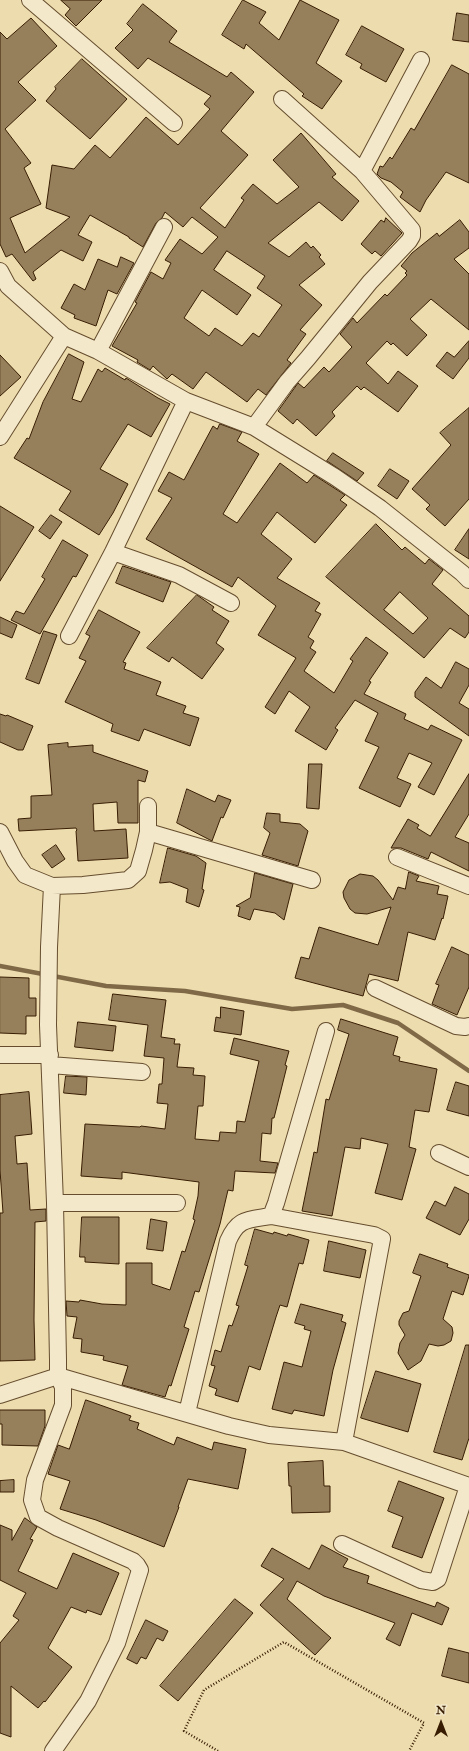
<!DOCTYPE html>
<style>
body{margin:0}
#map{position:relative;width:469px;height:1751px;overflow:hidden;background:#eddcae;font-family:"IM FELL Double Pica",serif}
canvas{display:block}
.north{position:absolute;left:421px;top:1703px;width:40px;height:40px;-webkit-text-stroke:3px #f3e8ca;paint-order:stroke;rotate:0deg;font-size:11px;font-weight:700;line-height:16px;text-align:center;color:#381d03}
.north::after{content:'';display:block;margin:auto;width:14px;height:18px;background:#381d03;clip-path:polygon(50% 0,100% 100%,50% 72%,0 100%)}
</style>
<div id="map">
<canvas width="469" height="1751"></canvas>
<div class="north">N</div>
</div>
<script>
const ctx = document.querySelector('canvas').getContext('2d');
ctx.lineJoin = 'round';
function strokePath(path, color, width, dash) { ctx.strokeStyle = color; ctx.lineWidth = width; ctx.lineCap = dash ? 'butt' : 'round'; ctx.setLineDash(dash || []); ctx.stroke(path); }
function fillPath(path, color) { ctx.fillStyle = color; ctx.fill(path, 'evenodd'); }
const stream = new Path2D(`
 M0 966 106 986 185 991 292 1009 343 1005 398 1023 469 1071`);
const building = new Path2D(`
 M61 0H102L76 26 65 15 70 9Z
 M243 0 266 12 259 23 279 40 300 0 339 20 316 63 342 81 322 109 302 96 304 94 246 44 244 49 222 35Z
 M143 4 177 31 169 42 227 77 231 72 254 92 221 131 248 155 200 208 225 228 244 200 241 198 253 184 277 204 299 187 273 160 301 133 336 174 332 177 359 201 342 221 319 202 268 243 289 257 306 242 311 248 313 246 321 255 319 257 325 264 299 285 322 305 300 330 306 334 287 360 291 363 266 395 258 389 247 402 206 372 193 389 172 374 167 379 153 366 150 370 137 362 138 360 112 346 137 303 135 302 151 272 163 279 171 263 165 260 180 239 202 254 218 237 192 217 183 227 165 212 162 218 156 223 143 247 129 238V237L90 215 78 235 92 242 83 261 61 250 33 272 36 279 33 281 12 254 6 257 0 244V32L7 39 31 18 57 46 18 82 36 100 5 129 31 163 24 168 41 204 10 218 25 253 70 217 46 208 52 165 74 169 95 145 110 158 146 117 178 145 210 109 204 104 211 96 148 58 138 69 115 48 133 30 127 24ZM227 251 265 276 257 288 282 305 259 337 253 333 242 346 215 328 209 336 184 318 202 290 237 315 251 295 214 270Z
 M457 13 469 15V42L453 40Z
 M362 26 404 49 386 82 360 68 362 64 346 55Z
 M82 59 127 99 90 139 46 101 56 89 55 87Z
 M452 65 469 74V183L446 172 426 200 420 212 400 197 403 192 391 182 381 178 377 174 380 166 383 167 390 157 392 159 411 128 414 130Z
 M386 218 402 233 381 256 375 251 372 254 361 244 381 220 384 222Z
 M460 220 469 232V248L454 259 469 274V330L431 299 410 319 427 335 407 356 393 343 391 345 387 341 366 363 388 384 398 371 418 386 398 412 364 387 361 390 357 386 332 412 335 416 316 436 297 419 293 424 278 411 298 383 304 388 324 367 329 372 352 347 340 334 353 318 357 323 385 294 387 296 407 275 405 273 407 271 401 266 412 253 437 233 439 236Z
 M121 257 134 263 117 294 108 290 96 326 74 318 75 315 61 308 74 284 85 290 98 259 117 267Z
 M469 341V358L453 379 436 366 447 352 454 357Z
 M69 354 84 362 72 399 81 402 98 369 102 372 105 368 125 380 126 378 158 398 170 404 151 437 128 424 100 469 128 484 113 513 99 535 59 510 71 491 14 458 27 438 29 439 43 402Z
 M0 355 21 377 0 396Z
 M469 408V499L445 526 426 509 430 505 412 489 451 445 440 433Z
 M220 424 242 432 237 441 259 454 223 514 237 523 280 463 307 483 314 475 345 495 340 500 347 505 315 543 277 512 261 534 292 559 277 578 320 603 315 611 321 614 308 637 314 641 310 648 316 652 304 671 334 693 353 661 350 659 366 637 388 653 369 681 371 682 364 694 406 714 404 719 428 730 431 725 462 740 434 795 418 787 432 763 409 753 397 778 411 784 400 807 359 788 379 747 365 741 378 713 355 700 335 728 338 730 326 750 295 731 310 707 289 691 275 714 265 707 296 658 258 635 276 606 238 577 232 587 146 539 172 498 158 491 169 472 184 480 213 426 217 429Z
 M333 453 364 473 357 481 327 461Z
 M390 469 409 481 397 499 378 486Z
 M0 506 34 527 0 581Z
 M51 515 62 522 50 539 39 531Z
 M376 524 402 550 405 547 425 564 429 559 443 570 432 584 469 616V632L465 638 450 628 424 658 326 577ZM400 592 428 618 413 634 384 610Z
 M469 529V559L455 550Z
 M63 540 88 555 76 577 73 576 40 634 11 620 16 611 24 614 45 579 42 577Z
 M123 566 171 582 163 602 116 583Z
 M197 595 214 607 212 610 229 621 216 643 224 649 202 679 172 657 169 662 147 648Z
 M99 610 140 632 123 662 126 663 124 669 161 682 156 695 186 706 183 713 199 718 190 746 144 729 139 741 111 731 113 724 65 702 86 661 79 658 90 636 86 634Z
 M0 617 17 625 12 638 0 633Z
 M44 631 57 635 39 684 26 679Z
 M456 662 469 669V685L459 703 469 709V736L415 697V692L426 677 441 688Z
 M0 714 6 716 7 715 33 726 23 750H18L0 742Z
 M68 743V747L93 745V752L148 771 145 782 138 780V823H118L117 802 93 804 94 831 126 829 128 858 78 861 76 831 77 830 76 828 19 831 18 819 31 818V796L52 795 48 745Z
 M309 764H322L319 809 307 808Z
 M469 774V814L455 837 469 843V871L431 852 428 859 401 848H391L408 819 419 825 417 828 430 836Z
 M187 789 215 802 218 795 231 800 223 818 221 817 212 841 177 823Z
 M267 813 280 814V822L300 824 308 831 298 866 262 855 270 833 264 828Z
 M56 845 65 859 52 868 42 855Z
 M168 848 196 856 206 863 202 889 204 890 199 907 186 902 188 889 170 882 160 883Z
 M409 872 419 876 416 881 439 886 437 894 448 896 443 919 442 918 435 940 408 932 398 981 369 974 363 996 295 978 301 957 309 959 319 927 378 945 391 907 367 914 355 913 350 909 344 898 343 892 349 880 360 874 373 876 378 880 393 900 398 887 405 889Z
 M255 873 293 884 284 920 275 913 254 909 250 920 238 916 240 907 236 906 250 898Z
 M452 947 469 955V987L457 1015 432 1004 439 985 436 984Z
 M0 977 29 978V998H36V1016H26V1034L0 1033Z
 M113 994 166 1000 161 1037 175 1039 174 1044H180L177 1067 194 1068 193 1075 205 1076 203 1106H198L195 1139 219 1141 220 1132 236 1133 237 1121 245 1122 259 1061 230 1054 234 1038 289 1051 285 1065 287 1066 274 1118H272L271 1134 262 1133 260 1161 278 1163 275 1173 235 1171 233 1191 228 1190 220 1224 199 1292 195 1291 184 1327 189 1329 171 1386 169 1385 165 1397 122 1385 128 1366 103 1360 104 1356 81 1352 82 1339 73 1338 77 1317 67 1316 66 1301 79 1302 80 1300 102 1304 126 1305V1263H152V1284L170 1290 182 1251 185 1252 195 1220 193 1219 198 1196 199 1182 122 1172V1179L81 1176 85 1124 140 1127 141 1126 165 1129 168 1104 157 1103 159 1084H162L164 1058 144 1056 148 1025 109 1020Z
 M221 1007 244 1011 241 1035 214 1031 216 1017 220 1018Z
 M341 1019 398 1037 393 1055 400 1057 399 1061 437 1069 429 1112 415 1110 409 1147 416 1149 402 1200 375 1193 388 1144 361 1138 360 1149 345 1147 332 1216 302 1211 314 1152 317 1153 326 1099 329 1100 349 1034 338 1030Z
 M78 1022 116 1026 113 1051 75 1047Z
 M66 1076 87 1077 86 1095 64 1093Z
 M456 1082 469 1086V1116L447 1110Z
 M29 1092 32 1134 15 1136 17 1164 27 1163 30 1210 46 1209V1221L35 1222 34 1320 35 1360 0 1361V1213H3L0 1170V1095Z
 M455 1187 469 1194V1219L460 1235 426 1218 435 1201 445 1206Z
 M82 1217H119V1264L85 1262V1257H80Z
 M151 1219 167 1222 163 1251 147 1249Z
 M255 1229 273 1234 274 1232 287 1236 288 1234 309 1240 303 1264 299 1263 287 1307 280 1305 276 1317 260 1370 249 1366 238 1402 215 1395 217 1389 209 1386 215 1366 211 1365 215 1350 221 1352 229 1325 232 1326 239 1306 236 1305 248 1266 245 1265Z
 M329 1241 366 1250 360 1278 324 1271Z
 M420 1254 448 1264 447 1267 469 1275V1276L463 1295 452 1291 443 1319 452 1327 453 1333 451 1341 444 1345 438 1346 429 1344 421 1361 408 1370 398 1353 400 1343 405 1335 399 1325V1321L403 1313 409 1311 421 1276 413 1273Z
 M301 1304 343 1315 341 1321 346 1323 333 1370 324 1416 294 1410 292 1414 272 1409 284 1362 302 1367 311 1331 304 1329 305 1326 295 1323Z
 M466 1345H469V1438L462 1460 434 1452Z
 M376 1371 421 1384 408 1432 361 1418Z
 M86 1400 131 1416 129 1420 139 1423 137 1429 174 1445 177 1437 212 1450 214 1442 246 1449 238 1489 188 1479 178 1507H179L164 1547 96 1520 60 1509 70 1481 48 1474 58 1445 69 1449Z
 M0 1410H45V1426L38 1446 2 1445V1424H0Z
 M323 1461 324 1486H330V1512L292 1513 291 1486H289L288 1463Z
 M14 1480V1492H0V1481Z
 M399 1481 444 1498 422 1558 392 1547 403 1517 388 1511Z
 M25 1518 37 1527 30 1539 33 1540 18 1571 57 1589 73 1553 119 1573 101 1615 87 1610 86 1613 71 1607 48 1648 72 1667 45 1702 44 1701 38 1708 11 1686V1737L0 1733V1643L19 1620 13 1616 26 1593 0 1580V1525L12 1530V1540Z
 M322 1545 348 1559 343 1567 369 1576 367 1583 435 1607 437 1602 449 1608 442 1625 412 1613 400 1646 386 1639 395 1623 324 1596 297 1581 287 1599 331 1638 315 1655 260 1605 284 1579 261 1566 272 1548 309 1569Z
 M235 1599 253 1613 178 1701 160 1686Z
 M146 1620 168 1631 163 1641 157 1638 146 1659 141 1657 137 1664 127 1659Z
 M449 1648 469 1653V1683L442 1676Z`);
const path = new Path2D(`
 M218 1751 184 1731 204 1690 284 1642 424 1723 409 1751`);
const minor = new Path2D(`
 M30 0 174 123
 M362 171 421 60
 M0 271 8 286 64 336 98 351 186 401 254 427 335 477 380 508 462 573 469 580
 M98 351 164 227
 M254 427 287 382 308 358 370 282 409 241 412 236V230L362 171 282 99
 M0 437 64 336
 M113 552 179 575 231 603
 M69 636 113 552 186 401
 M0 832 15 861 25 875 52 886 83 885 128 880 138 871 144 850 148 832V806
 M148 832 312 880
 M397 857 469 886
 M52 886 49 947 48 1025 55 1203 58 1360V1376L63 1387V1405L35 1480 32 1500 38 1517 58 1528 133 1561 137 1565 140 1570 117 1643 88 1701 53 1751
 M375 988 456 1026 465 1027 469 1026
 M0 1055H50
 M50 1065 142 1072
 M439 1153 469 1167
 M55 1203H177
 M271 1216 374 1235 382 1239 344 1442
 M0 1395 58 1376 229 1426 269 1435 344 1442 469 1486
 M187 1413 228 1241C238 1218 247 1220 271 1216L276 1203 326 1031
 M342 1544 421 1580 433 1582 438 1579 468 1486`);
strokePath(stream, '#7f6947', 4.5);
fillPath(building, '#96805c');
strokePath(building, '#381d03', 1);
strokePath(minor, '#654d2e', 18);
strokePath(path, '#381d03', 2.5, [1, 2]);
strokePath(minor, '#f3e8ca', 16);
</script>
